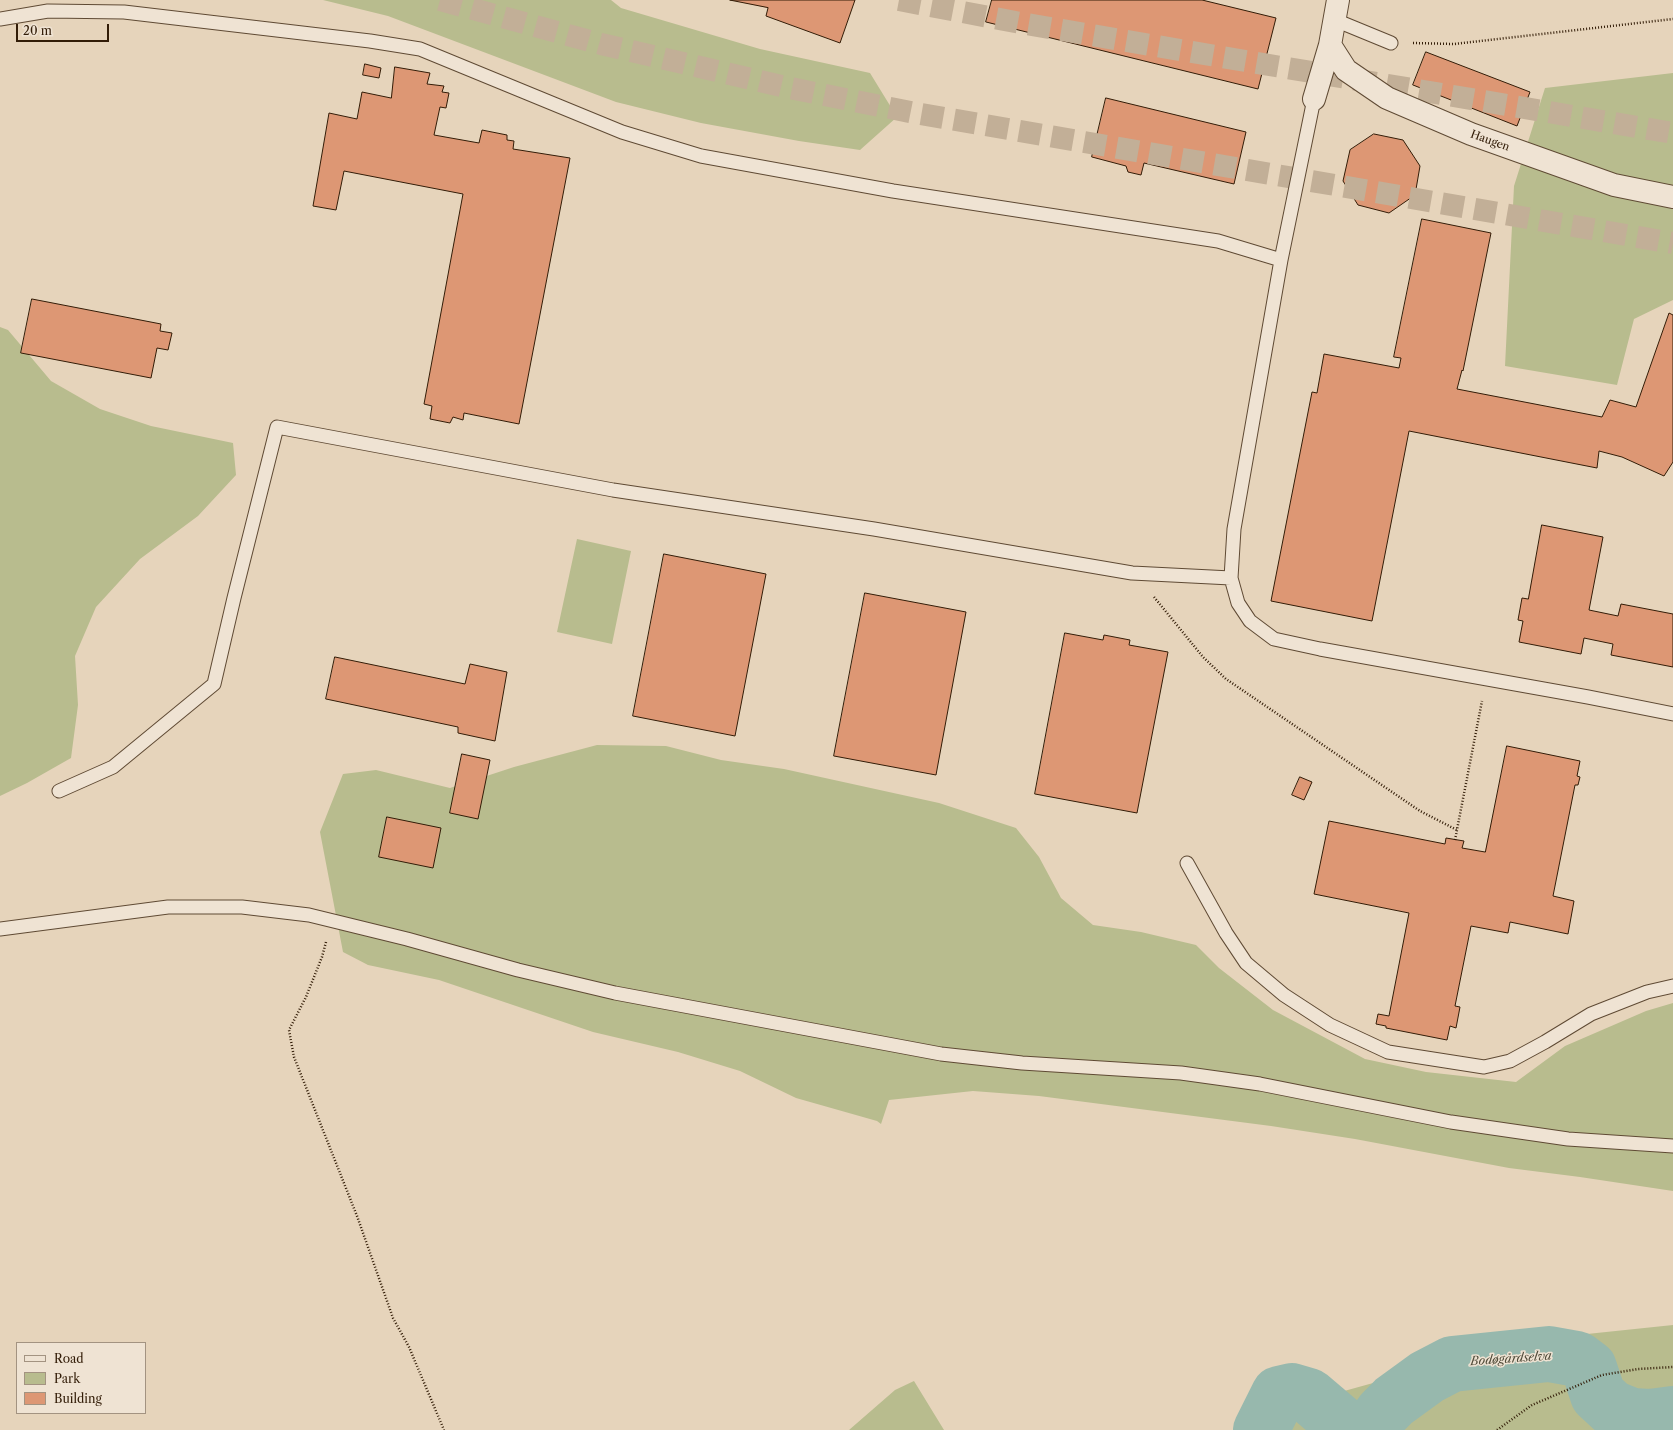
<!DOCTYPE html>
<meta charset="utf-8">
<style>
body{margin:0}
#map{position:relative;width:1673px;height:1430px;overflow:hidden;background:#e6d4bb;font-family:"Libre Caslon Text",serif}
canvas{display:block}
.legend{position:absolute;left:16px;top:1342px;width:130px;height:72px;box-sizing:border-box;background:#efe3d3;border:1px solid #a39381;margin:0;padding:5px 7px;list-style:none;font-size:12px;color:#321c07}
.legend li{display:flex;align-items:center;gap:8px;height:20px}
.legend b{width:20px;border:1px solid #a39381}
.scale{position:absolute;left:16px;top:24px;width:93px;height:18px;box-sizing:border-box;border:2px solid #321c07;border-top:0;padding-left:5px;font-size:12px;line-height:14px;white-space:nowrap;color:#321c07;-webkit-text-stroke:3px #efe3d3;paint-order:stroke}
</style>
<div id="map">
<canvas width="1673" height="1430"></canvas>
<ul class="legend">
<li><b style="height:5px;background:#efe3d3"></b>Road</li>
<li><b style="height:11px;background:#b8bc8e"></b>Park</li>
<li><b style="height:11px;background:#dd9774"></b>Building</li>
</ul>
<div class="scale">20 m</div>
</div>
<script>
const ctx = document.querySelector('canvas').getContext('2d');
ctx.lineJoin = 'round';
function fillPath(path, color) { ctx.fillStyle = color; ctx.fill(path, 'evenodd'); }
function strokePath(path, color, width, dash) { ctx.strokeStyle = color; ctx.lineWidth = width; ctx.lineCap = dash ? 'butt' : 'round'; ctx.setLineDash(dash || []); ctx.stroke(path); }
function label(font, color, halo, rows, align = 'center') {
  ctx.font = font + ' "Libre Caslon Text",serif'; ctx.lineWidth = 3; ctx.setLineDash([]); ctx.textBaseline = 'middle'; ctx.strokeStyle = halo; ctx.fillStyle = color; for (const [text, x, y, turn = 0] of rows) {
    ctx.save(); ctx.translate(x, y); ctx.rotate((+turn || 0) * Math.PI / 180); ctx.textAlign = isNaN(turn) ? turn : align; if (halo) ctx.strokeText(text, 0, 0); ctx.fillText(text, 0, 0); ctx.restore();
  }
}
const green = new Path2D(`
 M323 0H611L621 8 760 49 870 73 897 117 860 150 799 141 701 123 616 102 388 16Z
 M1673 73V300L1634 319 1617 385 1505 366 1514 186 1545 88Z
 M0 327 8 330 51 381 100 409 151 426 233 443 236 475 198 516 140 559 96 607 75 656 78 705 71 758 27 783 0 796Z
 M577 539 631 551 612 644 557 632Z
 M597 745 666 746 721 760 784 769 939 803 1016 828 1039 857 1061 898 1093 925 1141 932 1196 945 1219 968 1273 1010 1365 1059 1426 1072 1516 1082 1565 1046 1646 1011 1673 1003V1191L1580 1177 1509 1168 1355 1139 1271 1126 1039 1096 973 1091 889 1100 881 1124 877 1121 796 1098 740 1071 678 1052 593 1032 439 980 368 965 343 952 320 832 343 774 376 770 450 788 514 767Z
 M1673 1325V1430H1242L1271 1417 1337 1393 1420 1370 1587 1334Z
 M914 1381 944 1430H849L895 1390Z`);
const river = new Path2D(`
 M1261 1430 1279 1394 1292 1391 1309 1396 1349 1430
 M1370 1430 1383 1412 1394 1401 1427 1377 1452 1364 1549 1354 1577 1359 1589 1368 1598 1395 1612 1408 1632 1416 1650 1417 1673 1414`);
const building = new Path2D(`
 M730 0H855L840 43 766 16 768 8Z
 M992 0H1202L1276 18 1258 89 986 22Z
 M1426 52 1530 92 1517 126 1413 85Z
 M365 64 381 68 379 78 363 75Z
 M395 67 430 73 427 84 444 86 442 92 449 93 446 108 440 107 434 135 479 143 482 130 507 135V140L514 141 513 149 570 158 519 424 464 413 463 420 453 417 450 423 430 419 432 406 424 404 463 194 344 171 336 210 313 206 329 113 357 119 362 92 391 98Z
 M1106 98 1246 132 1234 184 1144 163 1141 175 1128 172 1126 166 1092 157Z
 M1374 134 1403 140 1420 166 1415 195 1389 213 1358 205 1343 181 1350 150Z
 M1422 219 1491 233 1463 371 1462 370 1457 389 1602 417 1610 400 1636 407 1669 313 1673 315V462L1664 476 1622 457 1599 451 1597 468 1409 431 1372 621 1271 601 1312 392 1317 393 1324 354 1399 368 1401 358 1394 357Z
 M32 299 161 324 160 331 172 333 168 350 157 348 151 378 21 353Z
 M1542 525 1603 537 1589 610 1618 616 1621 604 1673 614V667L1611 655 1613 644 1584 638 1581 654 1519 642 1523 621 1518 620 1522 598 1528 599Z
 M664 554 766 574 735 736 633 716Z
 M865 593 966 612 936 775 834 756Z
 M1065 633 1103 640 1104 635 1130 640 1129 645 1168 652 1137 813 1035 794Z
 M335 657 465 684 470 664 507 672 495 741 458 733V727L326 699Z
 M1507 746 1580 761 1577 776 1580 777 1578 785H1575L1553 896 1574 901 1568 934 1510 922 1508 933 1471 926 1455 1006 1460 1007 1456 1028 1450 1026 1447 1040 1386 1028V1026L1376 1024 1378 1014 1389 1016 1409 913 1314 894 1329 821 1445 844 1446 838 1464 841 1462 848 1485 852Z
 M462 754 490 760 478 819 450 813Z
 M1300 777 1312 782 1304 800 1292 795Z
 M387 817 441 828 433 868 379 857Z`);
const highwayTunnel = new Path2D(`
 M440 0 601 44 790 88 915 113 1673 243
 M899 0 1026 24 1673 133`);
const path = new Path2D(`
 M1413 43 1454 44 1673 19
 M1154 597 1203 657 1226 679 1420 811 1457 830
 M1455 840 1482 701
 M326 942 322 957 306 997 289 1030 294 1057 357 1216 393 1318 409 1347 444 1430
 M1497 1430 1532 1405 1602 1375 1638 1369 1673 1367`);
const lane = new Path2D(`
 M0 19 48 11 124 12 370 41 420 49 622 132 701 156 893 191 1218 241 1281 260
 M1335 20 1391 43
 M1314 99 1281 260 1234 529 1231 578 1238 603 1250 621 1274 639 1320 649 1588 697 1673 714
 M59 791 113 767 214 684 234 598 277 427 613 490 874 529 1132 573 1231 578
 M1187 863 1226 933 1246 963 1284 995 1330 1025 1388 1052 1484 1067 1510 1061 1545 1042 1591 1014 1647 992 1673 986
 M0 929 168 907H242L309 915 407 939 518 970 615 993 941 1054 1022 1063 1181 1073 1260 1084 1451 1122 1568 1139 1673 1146`);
const street = new Path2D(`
 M1330 45 1346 70 1387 98 1471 134 1614 185 1673 197
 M1314 99 1330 45 1338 0`);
const streetNames = [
 ["Haugen",1490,141,20]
];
const waterNames = [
 ["Bodøgårdselva",1511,1359,-4]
];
fillPath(green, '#b8bc8e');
strokePath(river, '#97b8ad', 56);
fillPath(building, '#dd9774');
strokePath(building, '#321c07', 1);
strokePath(highwayTunnel, '#c2af97', 22, [22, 11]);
strokePath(lane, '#5f4a34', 15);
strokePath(street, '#5f4a34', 24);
strokePath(path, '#321c07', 2.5, [1, 2]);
strokePath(lane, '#efe3d3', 13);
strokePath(street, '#efe3d3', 22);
label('11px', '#321c07', '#efe3d3', streetNames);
label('italic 12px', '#504b39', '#efe3d3', waterNames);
</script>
